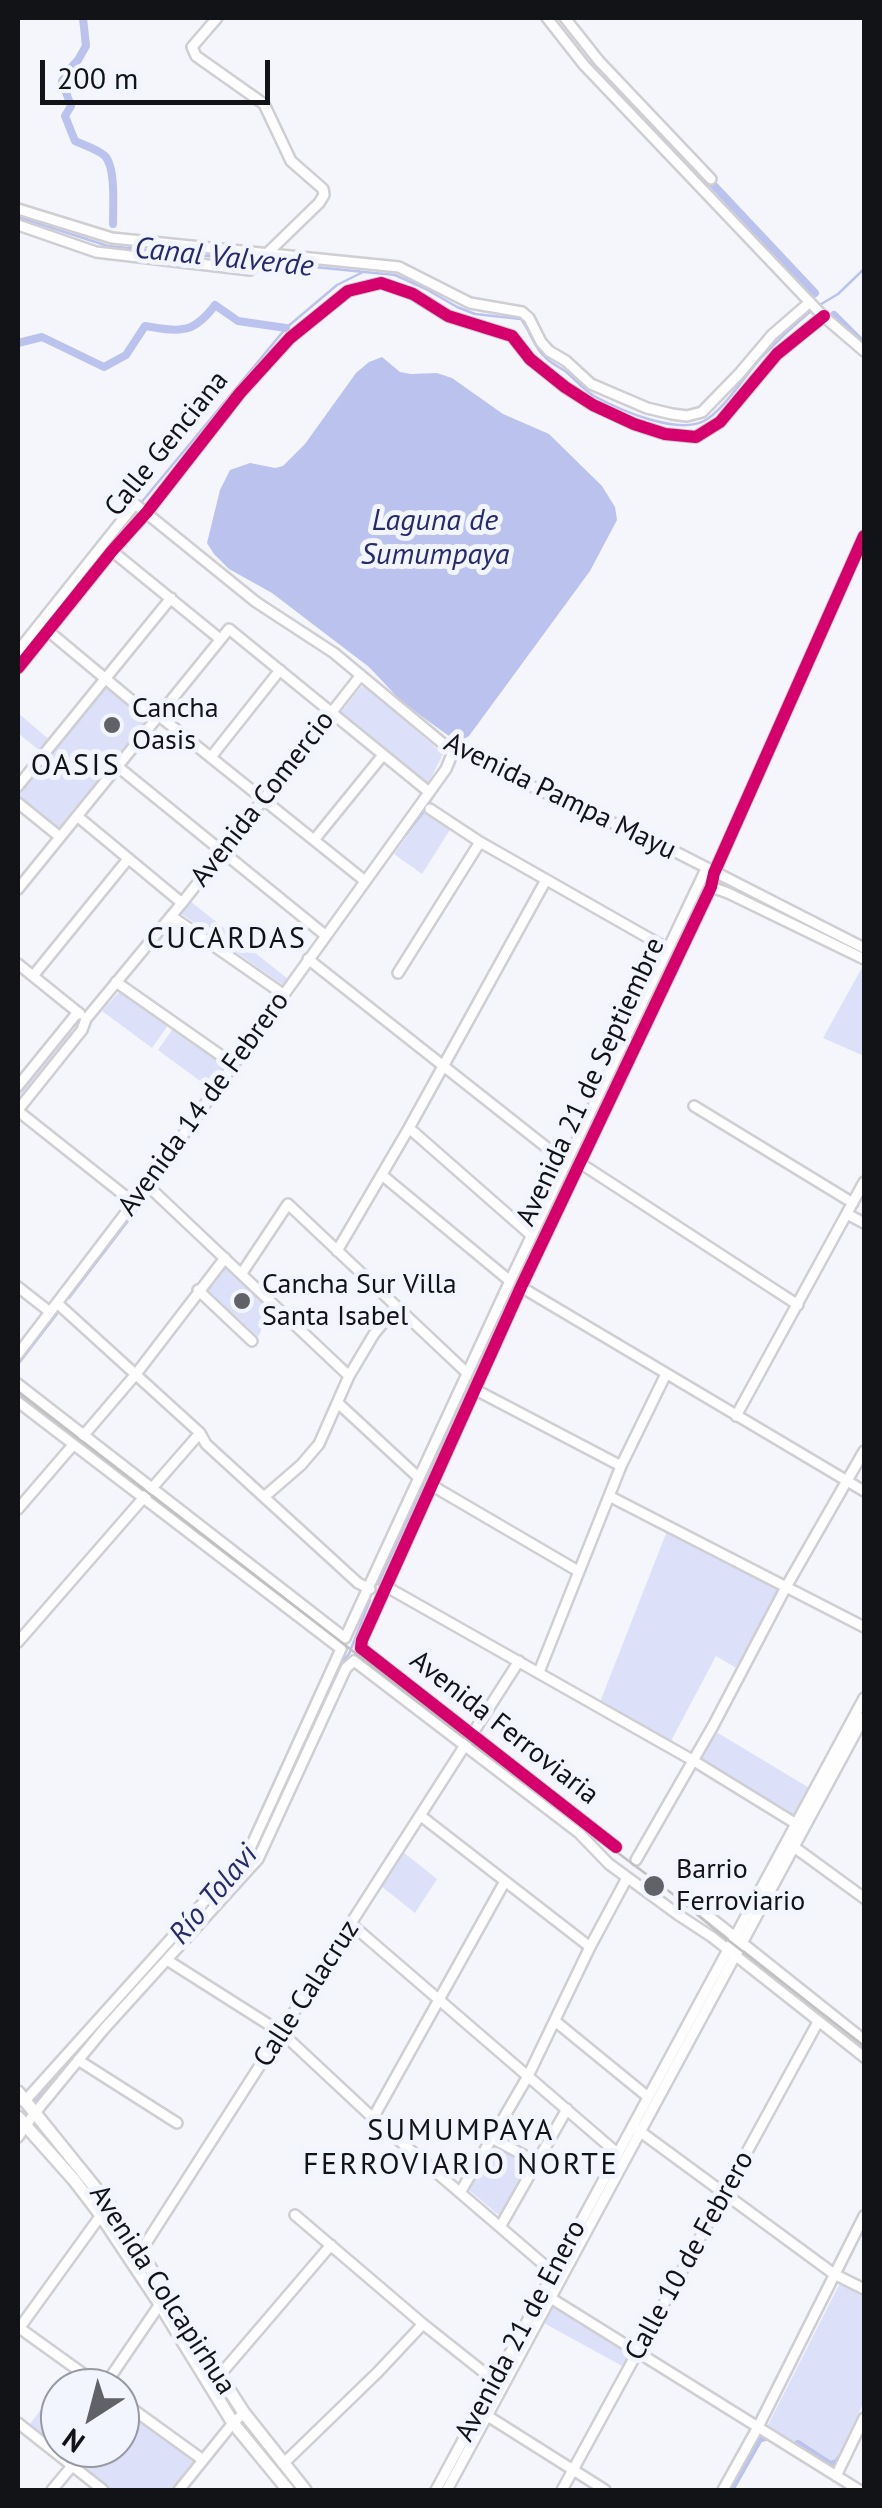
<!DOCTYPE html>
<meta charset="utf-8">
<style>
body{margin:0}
#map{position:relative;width:882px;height:2508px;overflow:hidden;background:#f5f6fb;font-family:"PT Sans",sans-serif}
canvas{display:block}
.frame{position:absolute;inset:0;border:20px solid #121317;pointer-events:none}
.north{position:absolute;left:40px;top:2368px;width:100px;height:100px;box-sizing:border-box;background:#f2f4fe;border:2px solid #989aa2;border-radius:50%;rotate:216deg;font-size:28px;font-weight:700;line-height:40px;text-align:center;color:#121317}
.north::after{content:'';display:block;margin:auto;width:35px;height:45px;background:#616267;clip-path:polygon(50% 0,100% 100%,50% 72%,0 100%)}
.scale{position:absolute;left:40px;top:60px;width:230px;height:45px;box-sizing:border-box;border:5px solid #121317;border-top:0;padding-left:12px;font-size:30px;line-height:35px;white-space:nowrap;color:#121317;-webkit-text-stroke:8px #f2f4fe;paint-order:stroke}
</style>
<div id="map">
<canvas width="882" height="2508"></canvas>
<div class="frame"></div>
<div class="north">N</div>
<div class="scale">200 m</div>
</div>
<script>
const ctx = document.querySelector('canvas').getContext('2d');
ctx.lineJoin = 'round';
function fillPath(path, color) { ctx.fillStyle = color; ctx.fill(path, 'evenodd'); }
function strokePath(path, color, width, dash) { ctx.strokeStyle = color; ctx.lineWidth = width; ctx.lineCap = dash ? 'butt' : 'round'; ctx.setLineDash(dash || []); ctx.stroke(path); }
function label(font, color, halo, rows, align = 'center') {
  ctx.font = font + ' "PT Sans",sans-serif'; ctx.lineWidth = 10; ctx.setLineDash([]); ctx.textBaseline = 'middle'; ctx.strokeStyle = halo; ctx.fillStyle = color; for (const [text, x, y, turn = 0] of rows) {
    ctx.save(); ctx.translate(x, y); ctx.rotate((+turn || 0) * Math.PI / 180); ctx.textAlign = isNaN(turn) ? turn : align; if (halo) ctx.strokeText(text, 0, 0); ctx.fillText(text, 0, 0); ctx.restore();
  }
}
const green = new Path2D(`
 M107 686 111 687 146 716V721L61 828H55L19 798V792L102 688Z
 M365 686 443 754 429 782 425 783 343 716 341 712 361 687Z
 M18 713 50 740 41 752 18 733Z
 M425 812 451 828 422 874 394 854Z
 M190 901 288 979 283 985 182 914V910Z
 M864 964V1056L823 1038Z
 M121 990 169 1024 152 1048 102 1011Z
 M177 1029 228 1065 211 1089 158 1050 172 1030Z
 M73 1031 75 1034 21 1100 18 1101V1092L61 1039Z
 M226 1265 272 1308 258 1337 207 1289Z
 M667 1531 780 1590 738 1669 716 1656 671 1741 600 1702Z
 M718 1733 811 1789 798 1814 795 1815 701 1759 715 1734Z
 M403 1852 437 1879 415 1913 381 1886Z
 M499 2144 529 2163 530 2167 501 2217 469 2190V2187L494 2145Z
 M840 2283 864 2295V2401L837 2463 830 2465 768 2425Z
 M551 2305 629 2351V2357L622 2366 542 2322Z
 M72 2370 97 2388H60V2448H120V2404L196 2459 172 2490H110L29 2425Z`);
const water = new Path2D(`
 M382 357 400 372 411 374 437 373 452 378 503 414 549 434 602 486 615 507 617 520 590 571 469 736 464 739H453L402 702 369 667 272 593 229 569 214 554 207 543 220 490 230 470 250 463 275 468 283 466 305 444 356 373 369 362Z`);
const stream = new Path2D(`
 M18 217 108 246 256 261
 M264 262 395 275 426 289 457 307 475 314 521 319C531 332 534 348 546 358 551 363 559 367 565 371 575 379 583 389 594 396 620 410 676 435 704 421 723 411 745 375 761 358 777 341 794 325 812 310
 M818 306 838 294 864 269
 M140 504 286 328 337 285 361 273
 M460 750 464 739
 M382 866 422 814 457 758
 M717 884 721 883 864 954
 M161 1177 211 1105
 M69 1298 147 1196
 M19 1363 60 1310
 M378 1584 573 1159 704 886 707 885
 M34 2102 254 1854 342 1662 349 1654 370 1600`);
const canal = new Path2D(`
 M83 18 86 46 78 60 65 74 62 81 71 106 65 116 75 141C84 145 97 149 105 156 116 168 113 208 113 224
 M705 176 815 293
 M834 315 864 345
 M18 343 42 337 104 367 126 355 145 326C179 331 192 336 215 305L238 321 286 328
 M798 2444 830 2465 837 2463 844 2455
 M730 2490 759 2439 769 2436 774 2440`);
const minor = new Path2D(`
 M547 18 584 65 822 315 864 351
 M565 18 599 61 711 179
 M18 209 112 238 399 267 470 303 522 312 529 318 541 342 549 351 566 361 591 384 647 408 672 414 687 416 702 412 739 374 772 335 810 302
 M18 225 96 252 250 270 319 203 324 195 323 189 291 161 264 104 196 56 192 47 217 18
 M112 551 220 639
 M47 630 155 720
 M18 651 135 504 256 602 334 653 453 752 477 754 533 787 664 846 864 948
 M18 668 112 551 147 512 240 393 290 338 348 291 381 283 413 294 448 316 512 336 530 359 565 387 593 405 634 424 665 434 696 437 720 422 777 354 824 316
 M158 715 365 881
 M211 757 280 670
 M117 766 325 935
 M18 786 171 598
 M18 803 60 837
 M430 809 480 842 668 949
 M77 816 182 903
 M314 840 383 755
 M711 887 728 893 864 959
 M18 889 229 629 429 792
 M171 916 283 994
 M308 959 565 1162
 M18 964 80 1014
 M398 973 480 842
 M33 976 128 859
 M116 982 233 1064
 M18 1086 78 1012
 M694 1106 853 1203
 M18 1110 82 1030 86 1019 182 903 361 675
 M18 1111 134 1203
 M409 1128 531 1235
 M580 1163 798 1305
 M382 1175 510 1281
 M147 1185 349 1376
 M847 1214 864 1223
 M337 1251 409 1128 546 880
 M242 1273 288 1204 467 1373
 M18 1287 50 1312
 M521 1287 864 1491
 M198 1290 252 1341
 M57 1303 200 1433 206 1444 358 1583 370 1589
 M18 1354 147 1185 446 769 453 752
 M18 1384 345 1638 510 1281 706 869
 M474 1389 621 1466
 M18 1402 341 1649 248 1853 24 2102
 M338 1403 419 1478
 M736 1416 864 1182
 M83 1436 136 1374 225 1258
 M431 1485 578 1571
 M609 1496 864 1627
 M264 1497 301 1465 319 1444 349 1376 374 1334 396 1307
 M18 1509 73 1445
 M385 1586 694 1761 798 1825
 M18 1642 200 1433
 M539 1672 621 1466 666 1374
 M421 1816 590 1947
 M790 1844 864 1898
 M616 1847 361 1648 362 1640 521 1287 711 887 714 873 864 536
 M636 1860 713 1726 786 1587 864 1451
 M696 1906 864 2040
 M351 1924 617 2153
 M167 1960 282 2033 373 2118 556 2275
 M555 2021 648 2097
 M78 2060 177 2123
 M373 2118 504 1883
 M638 2130 834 2274 864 2289
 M18 2137 34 2114 104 2029 258 1859 346 1668 354 1661 579 1833 609 1864 680 1916 712 1937 864 2057
 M492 2138 538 2163
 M461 2191 528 2076 590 1947 627 1878
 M295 2215 423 2324 496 2382
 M500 2227 567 2109
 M141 2251 519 1661
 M549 2297 859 2490
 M18 2327 103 2388
 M18 2330 104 2211
 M219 2376 331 2245
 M103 2388 160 2304
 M120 2400 203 2460
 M486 2415 605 2490
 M18 2423 103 2490
 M283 2464 378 2372 423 2324
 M836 2476 864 2418
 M52 2490 72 2466
 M179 2490 233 2423 244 2413
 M436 2490 864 1698
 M447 2490 864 1717
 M562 2490 818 2022
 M723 2490 758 2427 864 2216`);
const major = new Path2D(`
 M18 2092 110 2206 244 2413 305 2490
 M18 2117 74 2180 100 2214 160 2304 233 2423 288 2490`);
const tram = new Path2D(`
 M18 1392 469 1741 674 1895 719 1933 864 2046`);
const cycleway = new Path2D(`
 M18 668 112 551 147 512 240 393 290 338 348 291 381 283 413 294 448 316 512 336 530 359 565 387 593 405 634 424 665 434 696 437 720 422 777 354 824 316
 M616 1847 361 1648 362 1640 521 1287 711 887 714 873 864 536`);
const markers = [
 [112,725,10,"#616267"],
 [242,1301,10,"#616267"],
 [654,1886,12,"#616267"]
];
const streetNames = [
 ["Calle Genciana",167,444,-51],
 ["Avenida Pampa Mayu",560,797,26],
 ["Avenida Comercio",263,799,-52],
 ["Avenida 21 de Septiembre",591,1082,-65],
 ["Avenida 14 de Febrero",204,1104,-54],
 ["Avenida Ferroviaria",504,1728,38],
 ["Calle Calacruz",307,1994,-57],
 ["Calle 10 de Febrero",690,2256,-61],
 ["Avenida Colcapirhua",162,2290,57],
 ["Avenida 21 de Enero",521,2331,-62]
];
const poiNames = [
 ["Cancha",132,709],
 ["Oasis",132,741],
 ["Cancha Sur Villa",262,1285],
 ["Santa Isabel",262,1317],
 ["Barrio",676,1870],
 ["Ferroviario",676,1902]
];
const waterNames = [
 ["Canal Valverde",224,258,6],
 ["Laguna de",435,521],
 ["Sumumpaya",435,555],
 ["Río Tolavi",214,1895,-50]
];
const neighbourhoodNames = [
 ["OASIS",76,766],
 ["CUCARDAS",227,939],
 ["SUMUMPAYA",461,2131],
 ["FERROVIARIO NORTE",461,2165]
];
fillPath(green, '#dce1f9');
fillPath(water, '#bac2ed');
strokePath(stream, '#bac2ed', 2.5);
strokePath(canal, '#bac2ed', 8);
strokePath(minor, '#ceced3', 14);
strokePath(major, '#ceced3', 16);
strokePath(minor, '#fefefe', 9);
strokePath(major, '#fefefe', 11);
strokePath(tram, '#c1c1c2', 2.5);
strokePath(cycleway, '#d6006c', 12);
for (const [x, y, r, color] of markers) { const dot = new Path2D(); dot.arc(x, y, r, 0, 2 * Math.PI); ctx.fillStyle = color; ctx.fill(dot); strokePath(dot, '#f2f4fe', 4); }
label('28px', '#121317', '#f2f4fe', streetNames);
label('28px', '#121317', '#f2f4fe', poiNames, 'left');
label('italic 30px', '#26296d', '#f2f4fe', waterNames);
ctx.letterSpacing = '2.5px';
label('30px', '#121317', '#f2f4fe', neighbourhoodNames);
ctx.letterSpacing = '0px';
</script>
